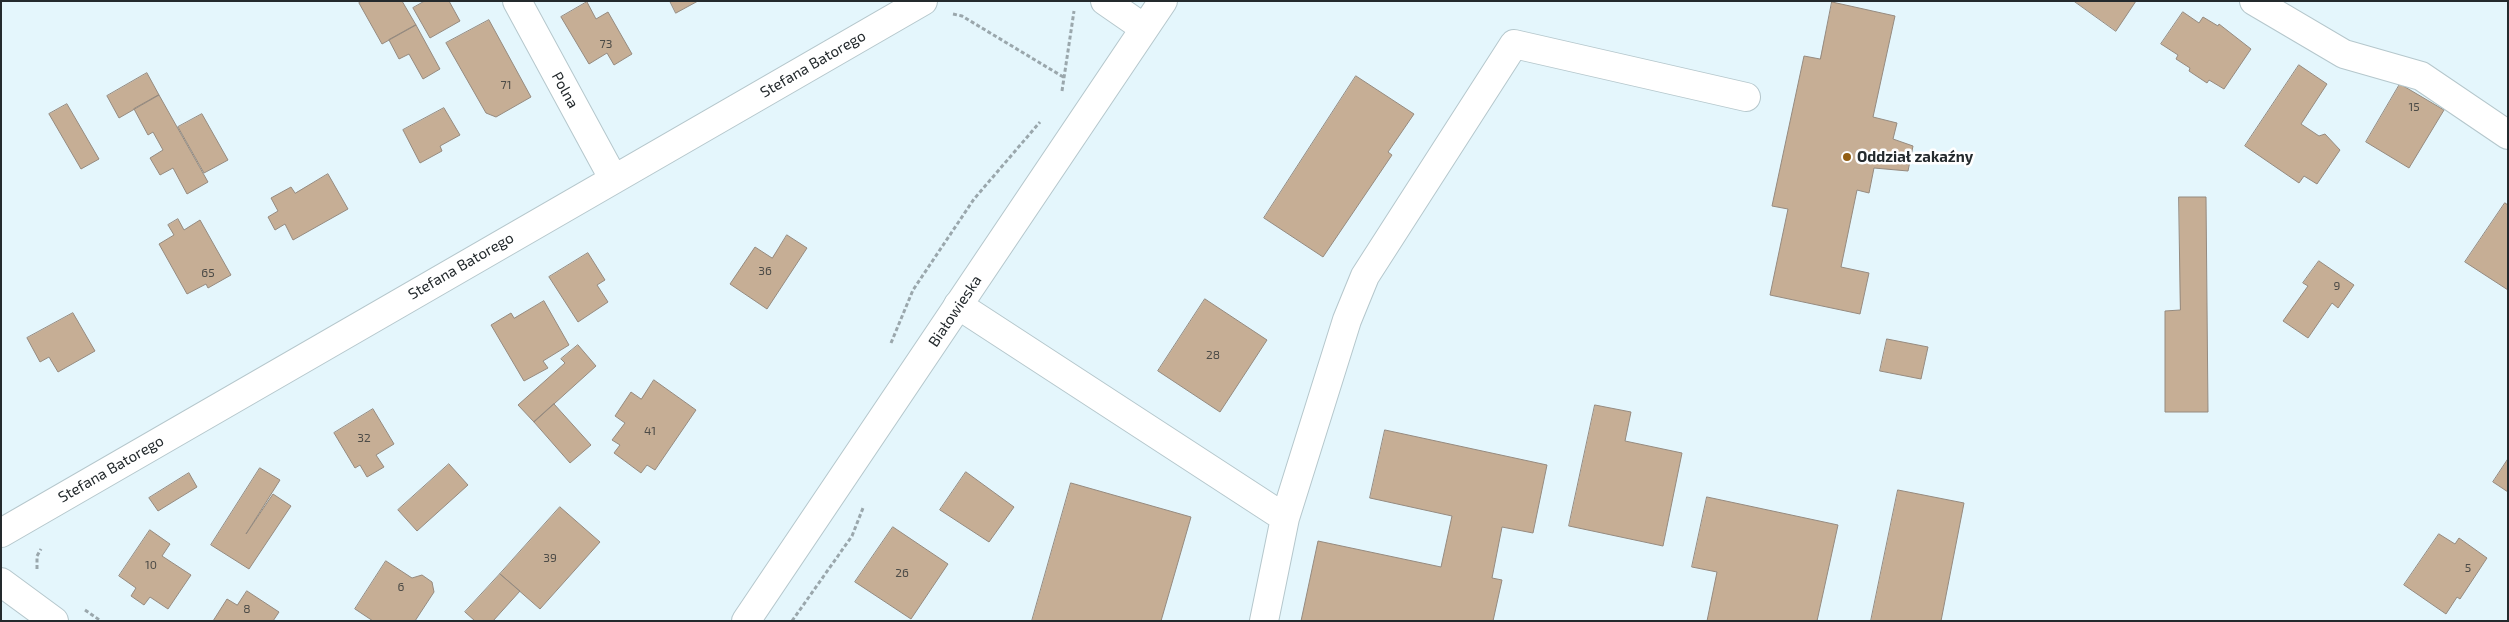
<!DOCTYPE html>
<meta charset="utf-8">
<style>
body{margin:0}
#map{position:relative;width:2509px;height:622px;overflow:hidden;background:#e4f6fc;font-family:"Exo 2",sans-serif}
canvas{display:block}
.frame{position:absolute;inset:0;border:2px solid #242a2d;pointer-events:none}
</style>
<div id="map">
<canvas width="2509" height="622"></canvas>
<div class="frame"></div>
</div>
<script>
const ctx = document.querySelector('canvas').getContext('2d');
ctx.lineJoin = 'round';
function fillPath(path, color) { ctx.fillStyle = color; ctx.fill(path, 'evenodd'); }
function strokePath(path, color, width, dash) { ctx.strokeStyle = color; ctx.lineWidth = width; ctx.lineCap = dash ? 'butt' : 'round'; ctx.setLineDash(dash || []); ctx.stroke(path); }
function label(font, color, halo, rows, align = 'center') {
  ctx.font = font + ' "Exo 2",sans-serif'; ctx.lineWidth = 5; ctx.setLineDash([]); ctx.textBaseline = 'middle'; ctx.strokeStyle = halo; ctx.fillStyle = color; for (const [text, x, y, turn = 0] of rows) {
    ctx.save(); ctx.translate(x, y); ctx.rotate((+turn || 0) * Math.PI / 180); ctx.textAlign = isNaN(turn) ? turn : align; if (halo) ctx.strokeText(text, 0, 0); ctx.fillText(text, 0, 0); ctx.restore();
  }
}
const building = new Path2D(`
 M363 1H402L416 25 382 44 359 3Z
 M425 1H449L460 21 430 38 413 8Z
 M670 1H698L676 13Z
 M2074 1H2136L2116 31Z
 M587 2 596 19 608 12 632 54 614 65 607 53 589 64 561 17Z
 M1832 2 1895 16 1873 117 1897 123 1893 139 1913 146 1908 171 1874 168 1869 193 1857 190 1841 267 1869 273 1860 314 1770 295 1788 209 1772 206 1804 56 1820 59Z
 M2183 12 2199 23 2203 17 2218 26 2219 24 2251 49 2224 89 2209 80 2207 83 2189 71 2190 68 2176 59 2178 55 2161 44Z
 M489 20 531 97 496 117 486 113 446 43Z
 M416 25 440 69 423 79 409 54 399 59 389 40Z
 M2299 65 2327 84 2301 124 2319 136 2325 134 2340 150 2317 184 2304 176 2299 183 2245 146Z
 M147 73 159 95 119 118 107 96Z
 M1356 76 1414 114 1388 152 1392 155 1323 257 1264 218Z
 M2400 84 2444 110 2409 168 2366 142Z
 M159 95 208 182 187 194 173 168 160 175 150 158 163 150 153 132 148 135 134 109Z
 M67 104 99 159 81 169 49 114Z
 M444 108 460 135 440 146 442 151 420 163 403 130Z
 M202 114 228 160 204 173 178 127Z
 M328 174 348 209 293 240 285 224 275 230 268 217 278 211 271 198 291 187 295 193Z
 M2179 197H2206L2208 412H2165V311L2180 310Z
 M2505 203 2508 205V290L2465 262Z
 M178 219 184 230 200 220 231 275 208 288 206 284 187 294 159 244 174 235 168 225Z
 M787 235 807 248 767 309 730 284 755 247 772 258Z
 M588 253 605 280 597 285 608 302 578 322 549 277Z
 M2319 261 2354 285 2338 308 2332 303 2308 338 2283 321 2308 286 2303 283Z
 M1205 299 1267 340 1220 412 1158 371Z
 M544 301 569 345 543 361 548 368 524 381 491 325 511 313 514 318Z
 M73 313 95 351 58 372 49 357 40 362 27 338Z
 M1887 339 1928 347 1921 379 1880 371Z
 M578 345 596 366 534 422 518 405 565 363 561 359Z
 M654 380 696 410 655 470 647 465 641 473 614 453 620 445 612 440 625 423 615 416 631 392 641 399Z
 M554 404 591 445 570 463 534 422Z
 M1595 405 1631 412 1625 441 1682 453 1663 546 1569 526Z
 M373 409 394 444 376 455 384 467 367 477 360 465 355 468 334 433Z
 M1385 430 1547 465 1533 533 1502 527 1492 578 1502 580 1493 621H1301L1318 541 1441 567 1452 516 1370 498Z
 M2508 459V492L2493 482Z
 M449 464 468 485 417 531 398 510Z
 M260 468 280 480 246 534 273 494 291 506 249 569 211 545Z
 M966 472 1014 507 989 542 940 510Z
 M189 473 197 487 158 511 149 498Z
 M1071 483 1191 517 1161 621H1032Z
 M1898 490 1964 503 1941 621H1871Z
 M1707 497 1838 525 1817 621H1707L1717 572 1692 567Z
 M560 507 600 542 540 609 500 574Z
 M893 527 948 564 911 619 855 582Z
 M150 530 170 544 162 556 191 575 168 609 150 597 144 605 131 596 136 588 119 576Z
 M2439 534 2455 544 2459 538 2487 558 2460 599 2457 597 2446 614 2404 585Z
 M386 561 412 578 422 575 432 582 434 592 415 621H373L355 609Z
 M500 574 520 591 493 621H475L465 612Z
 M247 591 279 612 273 621H213L227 599 237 605Z`);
const path = new Path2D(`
 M953 14 962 16 1065 78
 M1062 91 1074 11
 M891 343 913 290 974 199 1040 122
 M37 569V556L41 549
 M85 610 101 621
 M792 621 852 536 863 508`);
const minor = new Path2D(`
 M517 1 613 178
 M1105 1 1144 28
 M2254 1 2344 54 2421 76 2508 135
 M958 305 1285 518
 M1 533 923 1
 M1 582 54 621
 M1264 621 1285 518 1347 320 1365 276 1514 44 1746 97`);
const major = new Path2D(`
 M746 621 1163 1`);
const markers = [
 [1847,157,5,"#935e13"]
];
const numberNames = [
 ["73",606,44],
 ["71",506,85],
 ["15",2414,107],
 ["36",765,271],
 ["65",208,273],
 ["9",2337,286],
 ["28",1213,355],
 ["41",650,431],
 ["32",364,438],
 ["39",550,558],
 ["10",151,565],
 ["5",2468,568],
 ["26",902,573],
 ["6",401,587],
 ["8",247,609]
];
const streetNames = [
 ["Stefana Batorego",813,64,-30],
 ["Polna",565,90,61],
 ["Stefana Batorego",461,266,-30],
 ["Białowieska",955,311,-56],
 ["Stefana Batorego",111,469,-30]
];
const poiNames = [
 ["Oddział zakaźny",1857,157]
];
fillPath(building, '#c6ae95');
strokePath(building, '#958a7f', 1);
strokePath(minor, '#b5c7cc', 30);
strokePath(major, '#b5c7cc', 30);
strokePath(path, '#9aa7ac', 3, [4, 2.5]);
strokePath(minor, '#fff', 28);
strokePath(major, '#fff', 28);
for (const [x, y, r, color] of markers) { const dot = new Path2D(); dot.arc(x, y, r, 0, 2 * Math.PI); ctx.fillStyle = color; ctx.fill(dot); strokePath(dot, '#fff', 2); }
label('12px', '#4c4b47', null, numberNames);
label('15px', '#242a2d', '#fff', streetNames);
label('bold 15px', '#242a2d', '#fff', poiNames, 'left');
</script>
